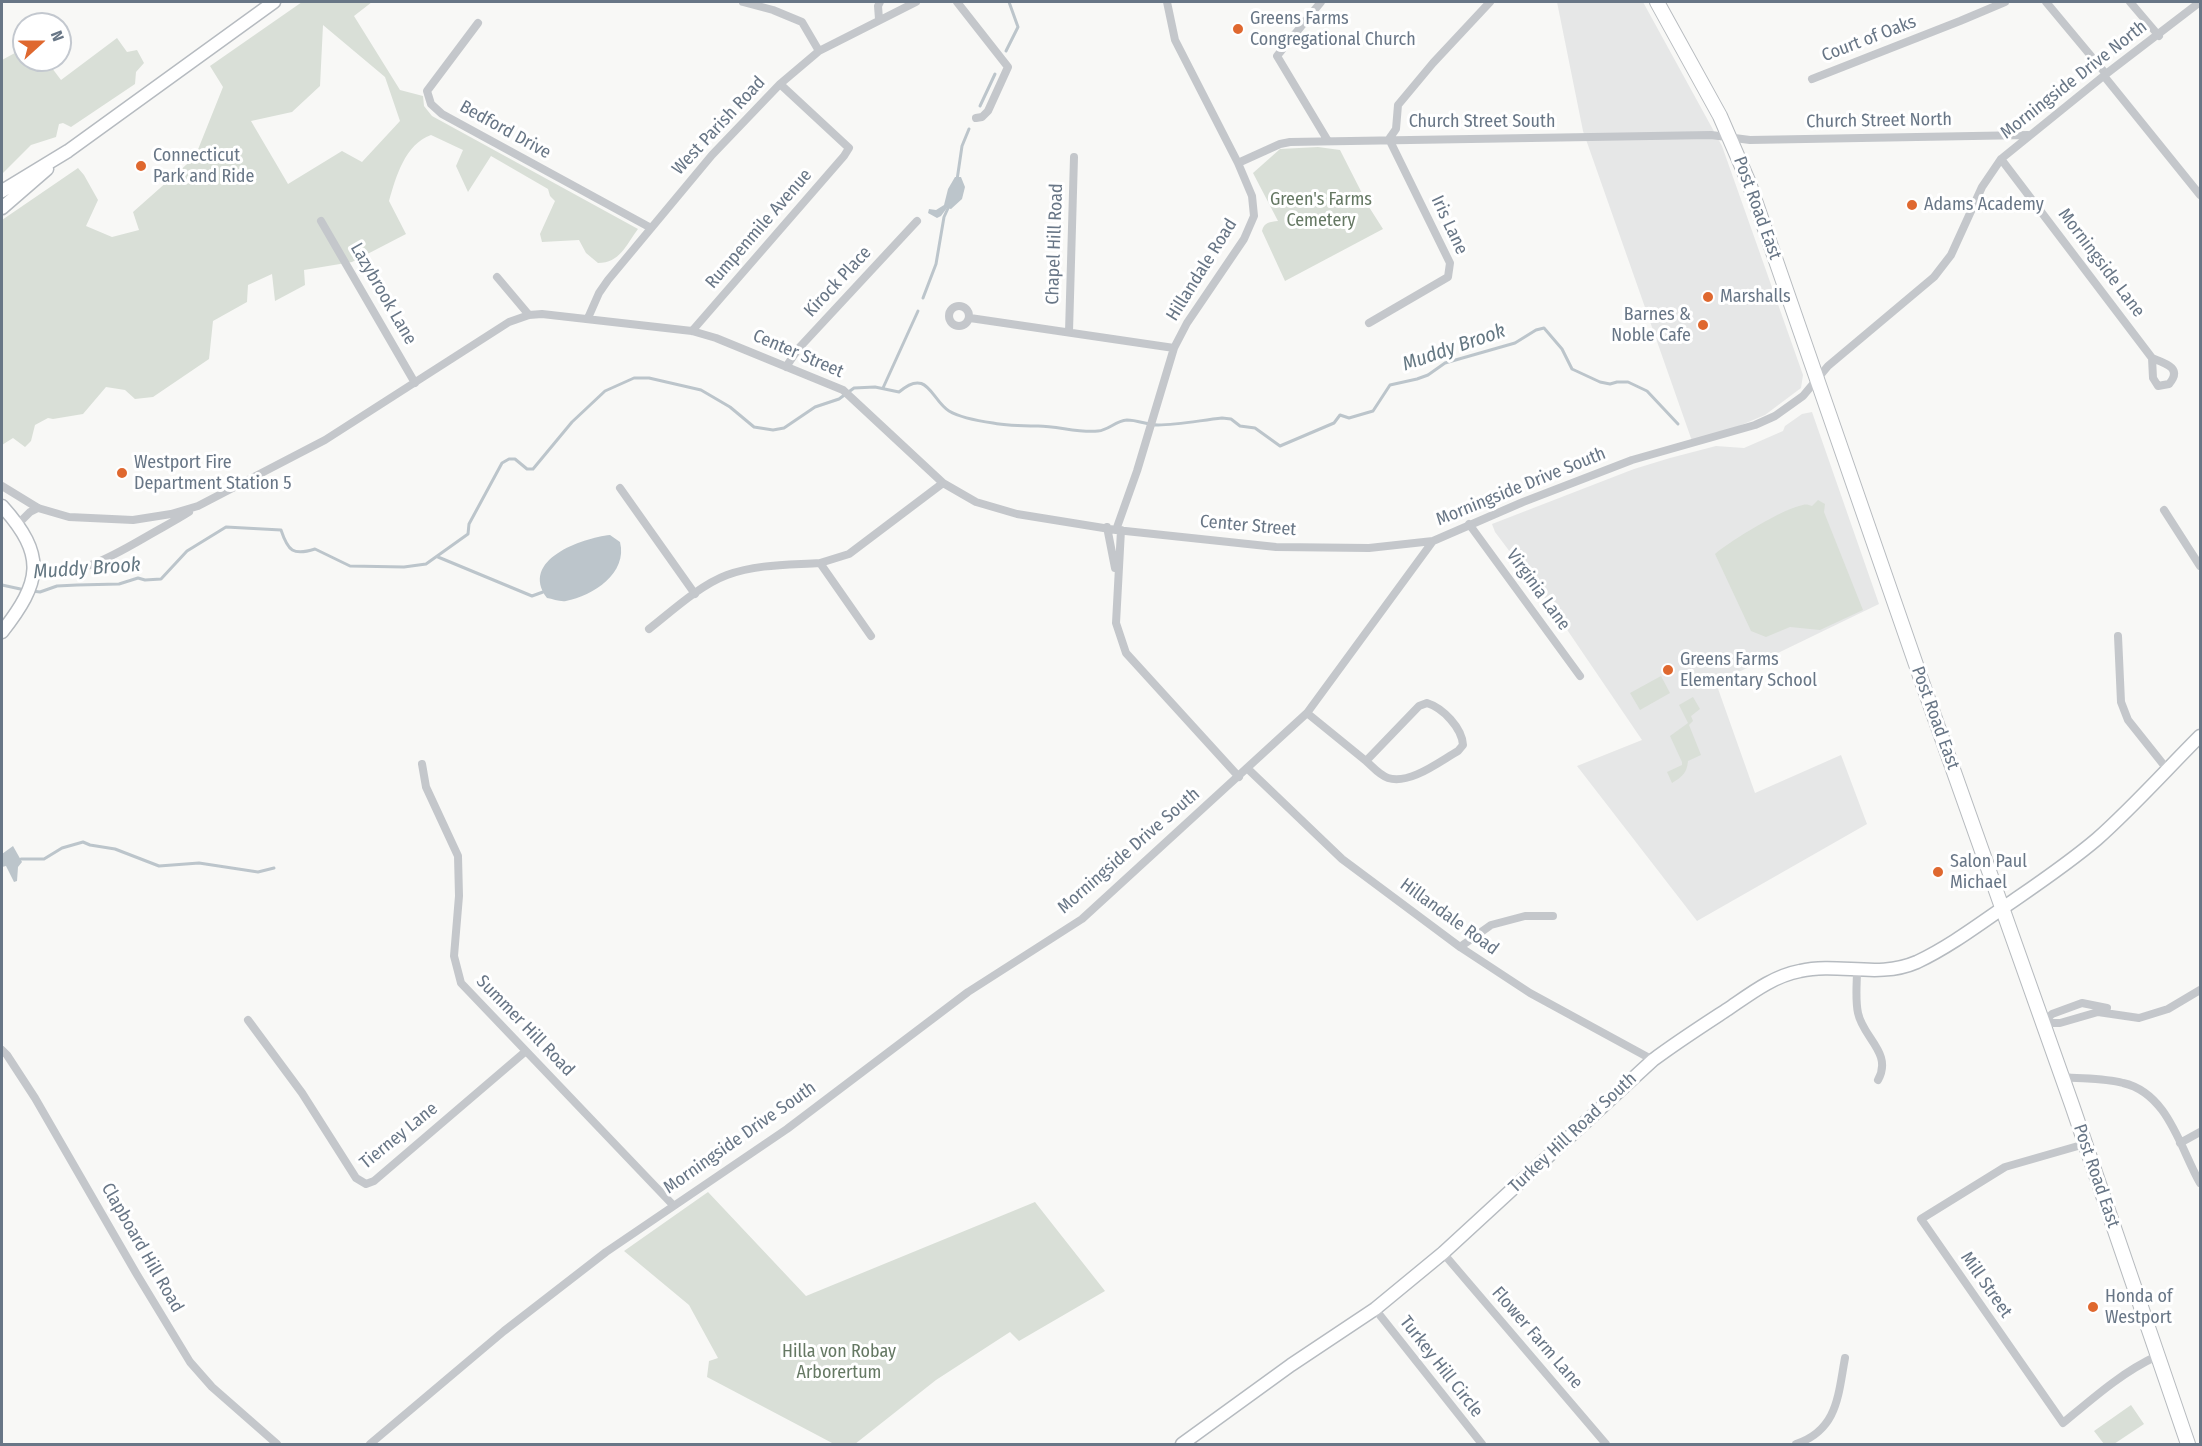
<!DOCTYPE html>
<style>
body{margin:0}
#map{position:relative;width:2202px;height:1446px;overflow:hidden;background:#f8f8f6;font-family:"Fira Sans Condensed",sans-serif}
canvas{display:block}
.frame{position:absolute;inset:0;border:3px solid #687686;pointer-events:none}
.north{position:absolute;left:12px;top:12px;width:60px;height:60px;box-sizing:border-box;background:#fff;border:2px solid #c3c8cf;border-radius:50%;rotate:69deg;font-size:16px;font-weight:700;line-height:24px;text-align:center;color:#687686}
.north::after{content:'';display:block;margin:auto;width:21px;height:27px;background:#df682f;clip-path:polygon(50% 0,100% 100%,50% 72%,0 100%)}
</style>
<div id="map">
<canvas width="2202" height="1446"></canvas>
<div class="frame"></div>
<div class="north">N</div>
</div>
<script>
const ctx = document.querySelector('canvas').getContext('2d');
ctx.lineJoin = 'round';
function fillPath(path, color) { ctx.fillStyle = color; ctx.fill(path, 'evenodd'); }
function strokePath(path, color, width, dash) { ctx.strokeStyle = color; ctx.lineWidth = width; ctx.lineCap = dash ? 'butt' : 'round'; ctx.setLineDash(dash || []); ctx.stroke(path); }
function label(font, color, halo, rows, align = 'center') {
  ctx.font = font + ' "Fira Sans Condensed",sans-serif'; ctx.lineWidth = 6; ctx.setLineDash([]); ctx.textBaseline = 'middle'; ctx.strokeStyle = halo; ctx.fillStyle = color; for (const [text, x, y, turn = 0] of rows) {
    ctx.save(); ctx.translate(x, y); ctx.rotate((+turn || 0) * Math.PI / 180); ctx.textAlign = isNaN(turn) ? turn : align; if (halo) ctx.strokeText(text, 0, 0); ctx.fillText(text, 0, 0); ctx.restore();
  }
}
const built = new Path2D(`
 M1557 2H1643L1722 146 1803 375 1801 388 1765 415 1739 426 1692 441 1583 131Z
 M1812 412 1879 604 1716 683 1755 793 1841 755 1867 824 1697 921 1577 766 1642 740 1553 609 1495 532 1492 524 1634 469 1670 458 1716 446 1744 448 1783 431 1785 426 1802 414Z`);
const green = new Path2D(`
 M302 2H372L354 16 400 90 423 96 424 106 432 116 638 229C626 245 620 263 598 263L586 253 579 240 542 242 540 234 555 201 550 196 548 189 491 156 468 192 456 166 463 150 431 135C405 144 396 177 389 201L406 234 352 262 304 270 305 285 275 301 272 274 248 285 247 302 213 321 209 359 153 397 135 399 125 390 106 387 83 414 53 419 48 418 35 425 31 441 25 447 13 438 2 445V220L78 168 84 175 98 200 86 226 112 237 139 230 133 212 195 157 223 87 210 66ZM323 25 385 77 400 121 362 162 342 151 288 184 251 121 292 112 320 86Z
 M117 38 127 52 137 50 144 63 136 72 135 84 71 127 63 123 59 124 56 137 31 145 2 174V60L24 48V60H46L61 80Z
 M1318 147 1340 150 1369 207 1383 229 1285 281 1262 231C1264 222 1270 222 1278 221L1253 173 1280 149Z
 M1818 500 1825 504 1824 512 1863 610 1820 630 1790 627 1766 637 1751 631 1715 554C1730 541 1784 508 1803 505 1806 504 1809 505 1812 506Z
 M1661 676 1670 693 1640 710 1630 693Z
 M1693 697 1700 709 1691 716 1693 721 1689 725 1701 755 1688 761C1687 773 1682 777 1672 783L1667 772 1682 765V762L1670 736 1688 723 1679 705Z
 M708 1192 806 1296 1035 1202 1105 1291 1019 1341 1010 1332 936 1380 855 1444H834L707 1377 709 1361 718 1358 689 1305 624 1251Z
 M2131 1405 2144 1424 2114 1444H2104L2094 1431Z`);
const water = new Path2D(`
 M955 177H961L965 187 962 199 951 209 947 208 941 216 937 218 928 213 929 209 936 210 944 205 948 189Z
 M610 535 620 542C628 573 593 596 566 601 560 602 553 599 547 598 519 560 582 538 610 535Z
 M13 846 22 862 18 867 17 881 14 882 6 866 2 867V854Z`);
const stream = new Path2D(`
 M1006 51 1018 27 1009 2
 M980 106 995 74
 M957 180 962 146 969 129
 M923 298 936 264 944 217 949 206
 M883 388 918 311
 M438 557 532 596 543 592
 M2 585 25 590
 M32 591 40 592 57 586 77 585 119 584 138 578 145 580 161 579 187 551 226 527 281 530C288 551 293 556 315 549L350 566 404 567 426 564 468 534 469 524 502 463 509 459H515L527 469H533L572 422 605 391 634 378H649L701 390 730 407 754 427 773 430 784 428 815 407 839 399 854 388 875 387 899 392C928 367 931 400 949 411 961 418 979 421 993 423 1008 426 1023 426 1038 426 1058 426 1078 433 1098 431 1109 430 1115 421 1127 420 1138 420 1147 425 1158 425 1179 425 1202 420 1222 418L1231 419 1240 426 1255 428 1280 446 1334 423 1340 415 1349 418 1373 411 1390 385 1417 379 1428 375 1445 363 1515 343 1536 330 1544 328 1562 349 1572 369 1600 382 1610 384 1617 382H1628L1647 391 1678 424
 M21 859H44L62 848 83 842 90 845 115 849 159 866 199 863 258 872 274 868`);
const street = new Path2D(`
 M743 2 773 10 802 22 819 51
 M957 2 1008 67 988 111 982 117 976 118
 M1321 2 1277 56 1328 141
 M2046 2 2106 74
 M2130 2 2159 36
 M879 19 878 6 880 2
 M478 23 427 91 431 104 442 114 651 228
 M2104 76 2200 195
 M1812 79 1960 21 2005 2
 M2001 159 2152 358 2153 378 2158 386 2169 384C2183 368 2165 363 2152 358
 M1238 163 1280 144 1290 142 1711 135 1750 140 2028 135
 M321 221 415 383
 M497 277 529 315
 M949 316a10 10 0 1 1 20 0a10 10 0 1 1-20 0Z
 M588 318 599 293 608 280 712 155 780 84 819 51 916 2
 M970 318 1174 348
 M1369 323 1448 277 1450 263 1389 139 1396 129 1398 105 1433 63 1490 2
 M692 331 844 156 849 148 780 84
 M1069 332 1074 157
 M786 367 798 349 917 221
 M2 486 38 508 69 517 133 520 171 514 198 506 325 440 509 322 529 315 542 314 692 331 716 338 843 390 943 483 976 502 1017 514 1116 530 1276 547 1369 548 1433 541
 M620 488 695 594
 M2164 510 2200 566
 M18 524 30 512 38 508
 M1469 524 1580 676
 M1107 527 1115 568
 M1116 530 1137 471 1174 348 1187 323 1244 239 1254 216 1252 196 1238 163 1175 40 1167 2
 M1121 530 1116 623 1126 653 1239 777
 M820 563 849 554 943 483
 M34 573C80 575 106 560 144 538 159 529 175 521 189 512
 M649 629C672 611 700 585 727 575 757 564 789 565 820 563L871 636
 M2118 636 2121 702 2128 720 2167 769
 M1427 703C1443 708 1462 728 1463 745L1458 751C1440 761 1410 785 1388 778 1379 775 1373 767 1366 761L1419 706Z
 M1307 713 1366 761
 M422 764 426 787 458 856 459 896 454 956 461 983 673 1205
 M1248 769 1342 859 1460 947 1530 993 1653 1060
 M1460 947 1491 925 1525 916H1553
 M1857 970C1857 984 1855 999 1858 1013 1863 1038 1893 1053 1878 1080
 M248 1020 302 1093 356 1178 366 1184 374 1181 526 1051
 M2043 1023H2060L2098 1012 2139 1018 2168 1009 2200 990
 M2043 1023 2052 1014 2082 1003 2107 1008
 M2 1050 7 1055 35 1098 136 1273 190 1362 212 1387 277 1444
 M2063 1077C2082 1079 2104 1078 2123 1083 2168 1093 2180 1148 2200 1183
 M2180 1143 2200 1132
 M2085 1144 2005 1167 1921 1219 2063 1423C2092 1399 2122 1372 2157 1356
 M1443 1253 1606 1444
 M1375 1309 1482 1444
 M370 1444 504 1331 606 1252 787 1129 968 992 1082 919 1307 713 1433 541 1523 502 1632 460 1755 425 1775 416 1803 396 1828 366 1934 277 1951 255 1982 187 2001 159 2106 74 2200 2
 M1796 1444C1838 1430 1838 1395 1845 1358`);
const secondary = new Path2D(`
 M2 191 68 151 274 2
 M2 208 47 169
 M2 506C47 556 41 582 2 632
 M1182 1444 1291 1365 1375 1309 1443 1253 1653 1060C1677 1042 1702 1026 1728 1009 1750 994 1773 976 1800 971 1839 962 1878 979 1917 962 1951 946 1982 922 2013 901 2042 881 2070 862 2097 839 2133 807 2166 770 2200 736`);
const primary = new Path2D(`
 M1657 2 1720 116 1749 183 1921 679 2072 1105 2188 1444`);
const markers = [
 [1238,29,6,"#df682f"],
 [141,166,6,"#df682f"],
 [1912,205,6,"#df682f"],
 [1708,297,6,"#df682f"],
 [1703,325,6,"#df682f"],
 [122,473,6,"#df682f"],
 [1668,670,6,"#df682f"],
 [1938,872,6,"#df682f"],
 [2093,1307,6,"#df682f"]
];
const poiNames = [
 ["Greens Farms",1250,19],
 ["Congregational Church",1250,40],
 ["Connecticut",153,156],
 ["Park and Ride",153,177],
 ["Adams Academy",1924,205],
 ["Marshalls",1720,297],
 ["Barnes &",1691,315,"right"],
 ["Noble Cafe",1691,336,"right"],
 ["Westport Fire",134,463],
 ["Department Station 5",134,484],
 ["Greens Farms",1680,660],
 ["Elementary School",1680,681],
 ["Salon Paul",1950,862],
 ["Michael",1950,883],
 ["Honda of",2105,1297],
 ["Westport",2105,1318]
];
const streetNames = [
 ["Court of Oaks",1869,39,-21],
 ["Morningside Drive North",2074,80,-38],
 ["Church Street North",1879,121,-1],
 ["Church Street South",1482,122],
 ["West Parish Road",719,126,-47],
 ["Bedford Drive",505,130,29],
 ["Post Road East",1757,208,70],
 ["Iris Lane",1449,225,65],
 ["Rumpenmile Avenue",759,229,-49],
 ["Chapel Hill Road",1055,244,-88],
 ["Morningside Lane",2101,263,53],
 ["Hillandale Road",1202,270,-58],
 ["Kirock Place",838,282,-47],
 ["Lazybrook Lane",383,294,60],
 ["Center Street",798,354,23],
 ["Morningside Drive South",1521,487,-22],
 ["Center Street",1248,526,5],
 ["Virginia Lane",1538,590,54],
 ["Post Road East",1935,718,70],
 ["Morningside Drive South",1129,851,-41],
 ["Hillandale Road",1449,917,36],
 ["Summer Hill Road",525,1026,46],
 ["Turkey Hill Road South",1573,1133,-43],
 ["Tierney Lane",399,1136,-39],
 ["Morningside Drive South",740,1138,-35],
 ["Post Road East",2096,1176,71],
 ["Clapboard Hill Road",142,1248,60],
 ["Mill Street",1986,1285,55],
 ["Flower Farm Lane",1537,1338,49],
 ["Turkey Hill Circle",1441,1367,52]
];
const parkNames = [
 ["Green's Farms",1321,200],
 ["Cemetery",1321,221],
 ["Hilla von Robay",839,1352],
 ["Arborertum",839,1373]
];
const waterNames = [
 ["Muddy Brook",1454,348,-19],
 ["Muddy Brook",87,569,-4]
];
fillPath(built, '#e6e7e7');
fillPath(green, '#d9dfd7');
fillPath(water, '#bcc5cb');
strokePath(stream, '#bcc5cb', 3);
strokePath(secondary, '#b6bbc0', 15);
strokePath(primary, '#b7bbbf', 16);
strokePath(street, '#c4c7cb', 8);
strokePath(secondary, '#fff', 12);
strokePath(primary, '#fff', 14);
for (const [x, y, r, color] of markers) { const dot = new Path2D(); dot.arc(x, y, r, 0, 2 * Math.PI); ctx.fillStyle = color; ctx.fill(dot); strokePath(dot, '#fff', 2); }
label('18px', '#687686', '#fff', poiNames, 'left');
label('18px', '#687686', '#fff', streetNames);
label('18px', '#657863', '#fff', parkNames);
label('italic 20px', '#647782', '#fff', waterNames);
</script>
